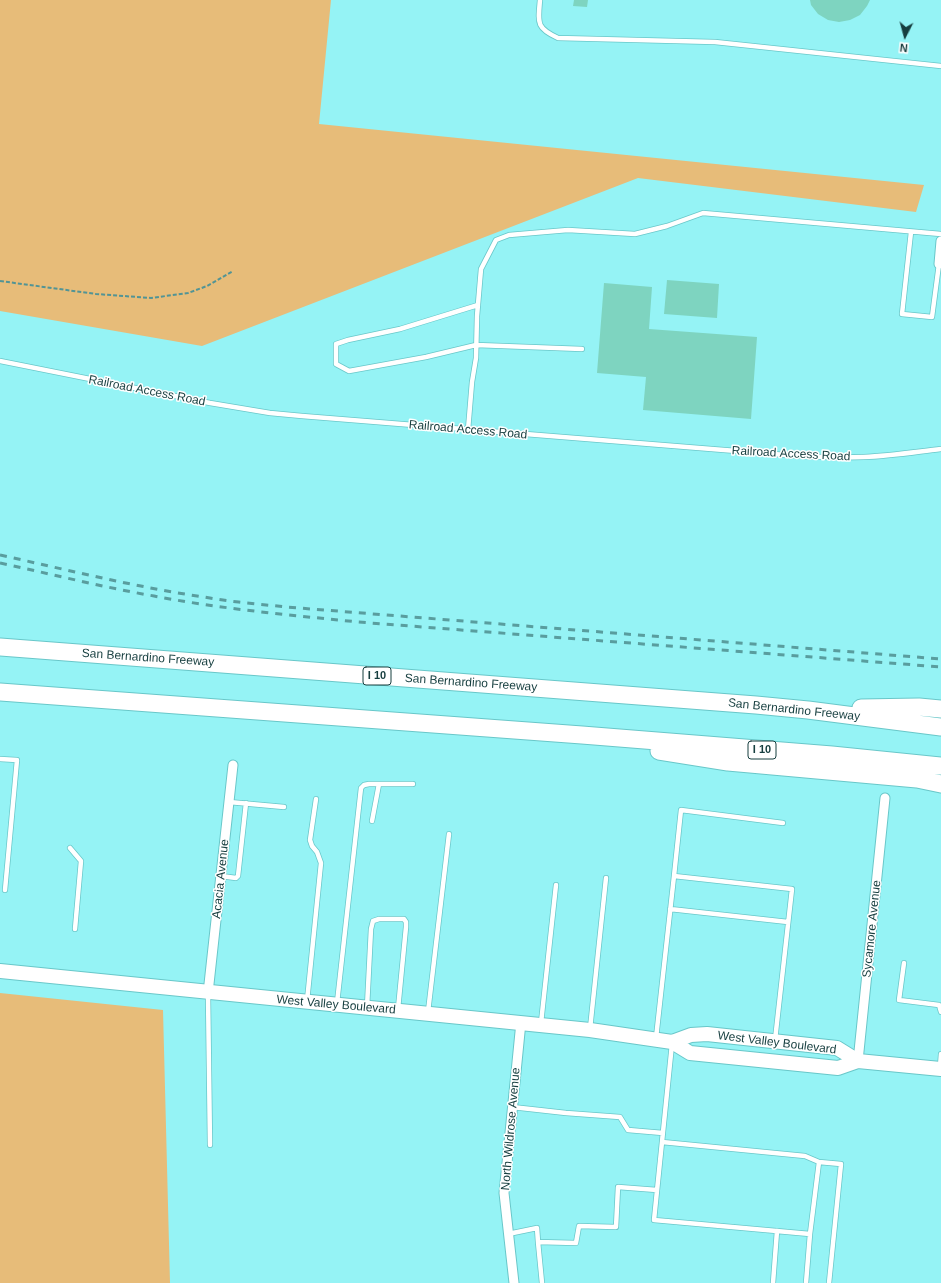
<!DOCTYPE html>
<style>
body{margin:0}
#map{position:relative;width:941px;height:1283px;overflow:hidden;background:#95f3f5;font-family:Arial,sans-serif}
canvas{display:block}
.north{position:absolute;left:885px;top:16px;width:40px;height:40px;-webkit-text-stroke:3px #fff;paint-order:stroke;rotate:186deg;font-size:11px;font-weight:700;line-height:16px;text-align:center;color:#163e3f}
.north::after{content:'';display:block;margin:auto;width:14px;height:18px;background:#163e3f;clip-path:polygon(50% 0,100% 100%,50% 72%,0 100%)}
</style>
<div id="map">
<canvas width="941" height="1283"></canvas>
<div class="north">N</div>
</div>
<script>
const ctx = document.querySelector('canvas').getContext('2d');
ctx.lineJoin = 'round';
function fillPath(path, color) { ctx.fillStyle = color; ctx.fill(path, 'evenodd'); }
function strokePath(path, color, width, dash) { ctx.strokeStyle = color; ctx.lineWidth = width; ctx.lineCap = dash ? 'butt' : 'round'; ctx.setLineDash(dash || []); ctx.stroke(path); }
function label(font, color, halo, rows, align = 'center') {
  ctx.font = font + ' Arial,sans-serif'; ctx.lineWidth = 3; ctx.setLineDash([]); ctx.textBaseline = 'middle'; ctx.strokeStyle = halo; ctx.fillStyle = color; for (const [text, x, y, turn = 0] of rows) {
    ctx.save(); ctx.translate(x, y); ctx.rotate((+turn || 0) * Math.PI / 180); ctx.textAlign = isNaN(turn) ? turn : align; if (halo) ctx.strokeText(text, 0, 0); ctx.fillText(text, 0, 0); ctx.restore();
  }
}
const green = new Path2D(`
 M0 0H331L319 124 924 185 916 212 638 178 202 346 0 311Z
 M0 993 163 1010 170 1283H0Z`);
const building = new Path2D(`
 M574 0H588L587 7 573 6Z
 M810 0H870L867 6 860 15 850 20 839 22 828 20 818 14 811 5Z
 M667 280 719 284 717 318 664 314Z
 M604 283 652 287 649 329 757 337 751 419 643 410 646 377 597 373Z`);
const path = new Path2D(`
 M0 281 96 294 151 298 188 293 207 286 233 271`);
const lane = new Path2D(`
 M540 0C538 23 536 28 558 38L715 42 941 66
 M911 232 902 314 932 317 939 264
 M478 305 400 329 348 340 336 344V364L349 371 426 357 476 345 582 349
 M0 361 210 403 270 413 302 416 786 455C812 457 838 458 864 457 890 456 915 452 941 449
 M468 430 472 382 476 358 477 316 481 269 496 240 509 235 568 230 635 234 667 226 703 213 941 234
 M0 759 17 760 5 890
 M229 802 284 807
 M372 821 379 784
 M70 848 81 861 75 929
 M221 876 236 878 238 876 246 803
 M674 876 681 810 783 823
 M670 909 788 922
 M904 963 899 1000 939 1005 941 1012
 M208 994 210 1145
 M307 1001 321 863 317 852 312 846 310 840 316 799
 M337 1003 361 788 364 785 369 784H413
 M367 1007 371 929 373 921 379 919H404L406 922V927L398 1009
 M428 1012 449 834
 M541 1023 556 885
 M590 1029 606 878
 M656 1038 674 876 792 889 775 1040
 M940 1067 941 1054
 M512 1107 566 1113 620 1117 628 1130 663 1133
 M662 1142 805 1156 819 1162 810 1234 654 1220 672 1044
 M819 1162 841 1164 829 1283
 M508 1234 537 1228 538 1242 576 1243 579 1226 616 1227 618 1187 657 1190
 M538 1242 542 1283
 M773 1283 777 1231
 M806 1283 810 1234`);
const street = new Path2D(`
 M939 264 941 241
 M208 993 233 765
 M858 1061 885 798
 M514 1283 504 1193 521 1022`);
const primary = new Path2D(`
 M0 971 590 1030 672 1042 690 1053 838 1068 858 1061 941 1069
 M672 1042 691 1035 707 1034 837 1048 858 1061`);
const highway = new Path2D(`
 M0 647 756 705 808 710 941 727
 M0 692 582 735 832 755 941 766
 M861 708 919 707 941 709
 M659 751 728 762 917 779 941 784`);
const rail = new Path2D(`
 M0 555C68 570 135 587 204 597 231 602 259 604 286 607L941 659
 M0 563C51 574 102 587 154 596 221 609 290 615 358 622L941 667`);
const shields = [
 [377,676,28],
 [762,750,28]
];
const shieldNames = [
 ["I 10",377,676],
 ["I 10",762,750]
];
const streetNames = [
 ["Railroad Access Road",147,391,11],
 ["Railroad Access Road",468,430,5],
 ["Railroad Access Road",791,454,3],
 ["San Bernardino Freeway",148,658,4],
 ["San Bernardino Freeway",471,683,4],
 ["San Bernardino Freeway",794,710,6],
 ["Acacia Avenue",221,879,-84],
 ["Sycamore Avenue",872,929,-84],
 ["West Valley Boulevard",336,1005,5],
 ["West Valley Boulevard",777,1043,7],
 ["North Wildrose Avenue",511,1129,-85]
];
fillPath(green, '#e7bc79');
fillPath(building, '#7ed4c0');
strokePath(lane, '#69c7c9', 6);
strokePath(street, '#69c7c9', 11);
strokePath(primary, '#69c7c9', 16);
strokePath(highway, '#69c7c9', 19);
strokePath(path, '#529495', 2, [4, 2]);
strokePath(lane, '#fff', 4.5);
strokePath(street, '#fff', 9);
strokePath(primary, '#fff', 14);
strokePath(highway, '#fff', 17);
strokePath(rail, '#599d9e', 3, [7, 7]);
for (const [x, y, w] of shields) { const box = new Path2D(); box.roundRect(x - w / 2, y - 9, w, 18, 3); ctx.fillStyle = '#fff'; ctx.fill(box); strokePath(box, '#163e3f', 1); }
label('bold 11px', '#163e3f', null, shieldNames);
label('12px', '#163e3f', '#fff', streetNames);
</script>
